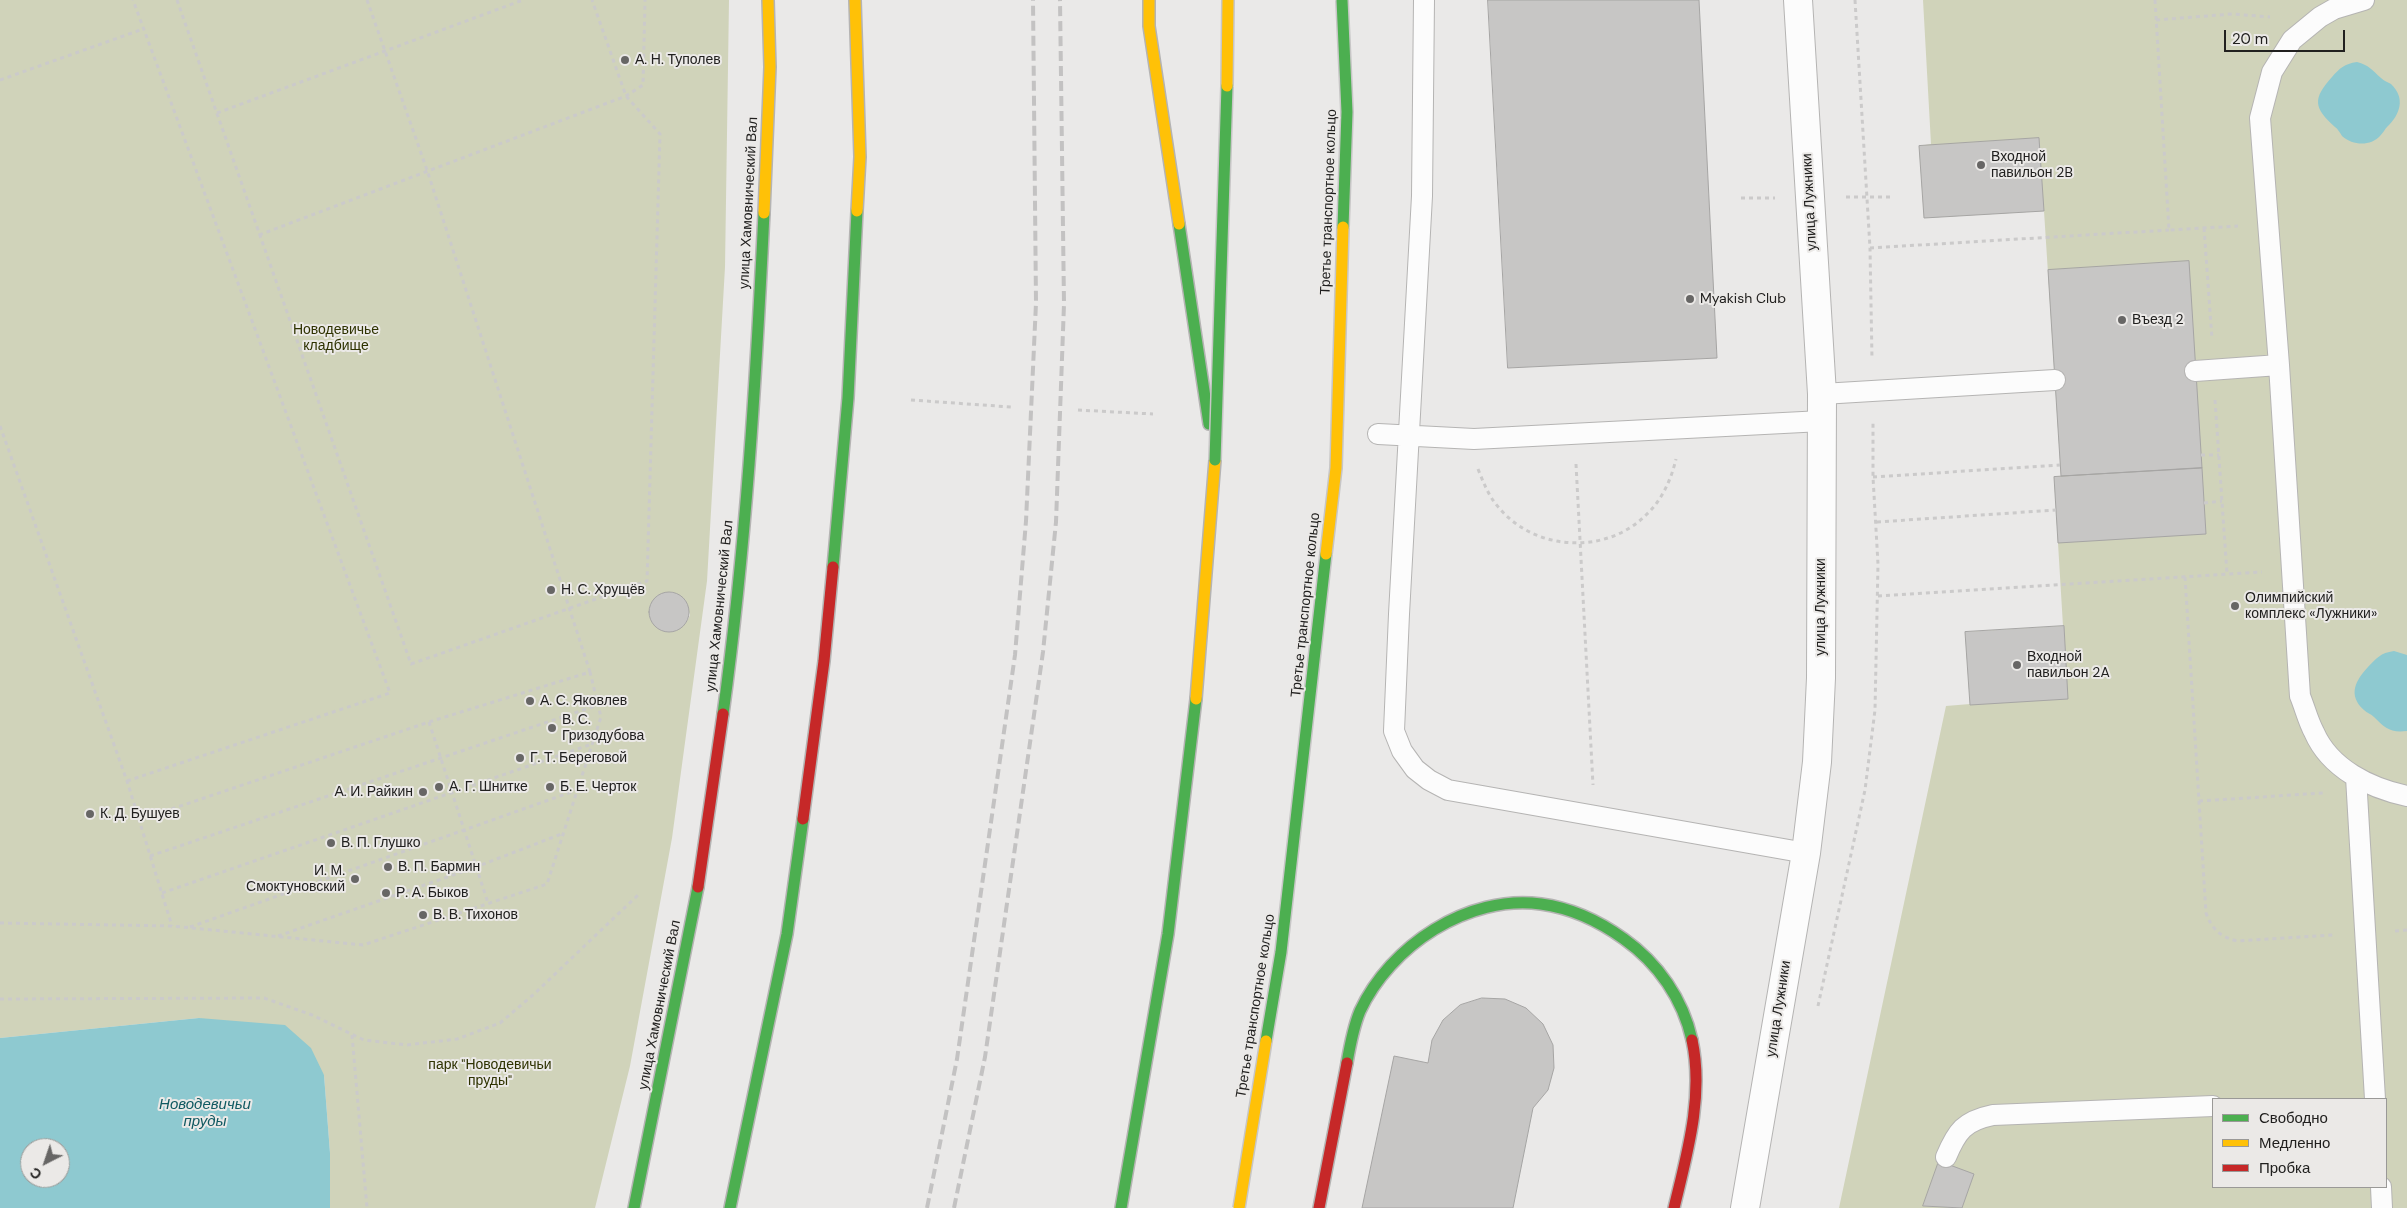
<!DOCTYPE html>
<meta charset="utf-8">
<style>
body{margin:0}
#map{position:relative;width:2407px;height:1208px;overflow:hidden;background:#eae9e8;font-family:"DM Sans",sans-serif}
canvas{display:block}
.legend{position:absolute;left:2212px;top:1098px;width:175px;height:90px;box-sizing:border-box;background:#ebe9e7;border:1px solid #9a9997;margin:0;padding:6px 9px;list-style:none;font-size:15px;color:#21201f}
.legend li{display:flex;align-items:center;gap:10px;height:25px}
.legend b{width:25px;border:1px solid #9a9997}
.north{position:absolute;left:20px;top:1138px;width:50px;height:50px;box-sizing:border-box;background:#ebe9e7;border:1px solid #9a9997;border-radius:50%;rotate:221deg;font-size:14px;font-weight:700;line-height:20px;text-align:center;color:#21201f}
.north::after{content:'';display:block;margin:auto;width:18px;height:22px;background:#676665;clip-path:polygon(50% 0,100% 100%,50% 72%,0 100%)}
.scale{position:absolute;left:2224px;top:30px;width:121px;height:22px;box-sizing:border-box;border:2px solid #21201f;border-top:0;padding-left:6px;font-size:15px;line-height:18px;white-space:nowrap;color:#21201f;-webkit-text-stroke:4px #ebe9e7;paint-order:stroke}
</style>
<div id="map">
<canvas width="2407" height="1208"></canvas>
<ul class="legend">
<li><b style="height:6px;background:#4caf50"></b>Свободно</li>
<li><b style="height:6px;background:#ffc107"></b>Медленно</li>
<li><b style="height:6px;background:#c62828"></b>Пробка</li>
</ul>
<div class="north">С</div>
<div class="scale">20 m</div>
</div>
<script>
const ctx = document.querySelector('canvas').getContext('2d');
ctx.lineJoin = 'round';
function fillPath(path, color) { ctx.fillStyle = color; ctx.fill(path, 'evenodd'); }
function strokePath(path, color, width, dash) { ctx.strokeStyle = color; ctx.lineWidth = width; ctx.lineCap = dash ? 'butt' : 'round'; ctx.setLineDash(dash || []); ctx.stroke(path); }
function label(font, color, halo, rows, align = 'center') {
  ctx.font = font + ' "DM Sans",sans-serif'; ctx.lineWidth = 4; ctx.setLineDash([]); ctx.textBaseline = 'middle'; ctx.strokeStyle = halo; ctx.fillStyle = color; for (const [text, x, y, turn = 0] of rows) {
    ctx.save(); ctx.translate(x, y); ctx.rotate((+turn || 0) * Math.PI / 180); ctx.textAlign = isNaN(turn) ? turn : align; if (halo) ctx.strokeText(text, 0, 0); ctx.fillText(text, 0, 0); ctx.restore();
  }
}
const green = new Path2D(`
 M0 0H729L725 267 707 581 672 838 630 1066 595 1208H330V1153L324 1075 199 1018 0 1038ZM672 592 685 600 690 615C677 649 633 624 657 596Z
 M1923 0H2407V1208H1839L1946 706 1970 704 1965 632 2063 626 2054 477 2061 476 2044 211 1924 218 1919 146 1931 144ZM2213 1099H2386V1187H2213Z`);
const water = new Path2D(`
 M2357 62C2369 65 2372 70 2381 78 2384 81 2388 82 2391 84 2406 98 2400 115 2387 127 2385 129 2383 133 2380 136 2371 146 2353 146 2342 136 2340 133 2338 129 2335 127 2314 108 2312 99 2332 77 2340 68 2344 64 2357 62Z
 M2394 651 2407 655V731C2390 733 2385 728 2374 717 2371 714 2367 713 2364 710 2347 695 2356 680 2368 667 2377 658 2380 653 2394 651Z
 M199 1018 285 1025 311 1048 324 1075 330 1153V1208H0V1038ZM30 1148H60V1178H30Z`);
const building = new Path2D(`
 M1488 0H1699L1717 358 1508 368Z
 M2039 138 2044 211 1924 218 1919 146Z
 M2189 261 2202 468 2061 476 2048 270Z
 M2202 468 2206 534 2058 543 2054 477Z
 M649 612a20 20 0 1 1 40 0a20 20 0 1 1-40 0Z
 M2064 626 2068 699 1970 705 1965 632Z
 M1482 998 1505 999 1526 1008 1543 1024 1553 1045 1554 1068 1548 1090 1533 1108 1513 1208H1362L1394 1056 1428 1063 1432 1040 1443 1020 1460 1005Z
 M1939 1161 1974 1174 1962 1208 1923 1206Z`);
const path = new Path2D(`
 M177 0 411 664 647 581 660 134 626 96 592 0
 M367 0 427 170 590 672
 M1855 0 1870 248 1872 359
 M2155 0 2169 230 2238 226
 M2156 20 2232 14 2270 17
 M0 80 143 29
 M217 113 523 0
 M1846 197H1890
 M1741 198H1775
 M2204 228 2212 339
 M259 235 626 96 643 85 645 0
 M1870 248 2169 230
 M911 400 1011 407
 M2215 400 2227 574
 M1078 410 1153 414
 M0 426 127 781 172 926
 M2201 455H2219
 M1576 464 1593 785
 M1478 469C1484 484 1489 497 1500 509 1536 551 1606 555 1646 515 1662 500 1671 480 1676 459
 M1873 477 2060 465
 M2204 503 2222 501
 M1877 522 2056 510
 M2185 577 2206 913C2212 929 2220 937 2237 941L2334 935
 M1878 596 2262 572
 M429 722 488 903
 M127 781 390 693 133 0
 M2199 801 2323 793
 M150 856 598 705
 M162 893 592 744
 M0 923 172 926 363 945 547 884 601 717 590 672 429 722 139 820
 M190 927 577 790
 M2395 931 2407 930
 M278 936 476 867 564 833
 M0 999 264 998 312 1015 364 1040 407 1045 457 1039 500 1023 533 995 638 895
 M1818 1006 1865 790 1875 710 1878 564 1873 477V423
 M352 1035 367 1208`);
const lane = new Path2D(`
 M1424 0 1422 196 1399 614 1394 731 1402 751 1415 769 1429 780 1448 790 1806 853
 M2364 0 2334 9 2320 17 2292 40 2272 72 2260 118 2279 365 2300 696C2305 708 2308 721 2314 732 2330 769 2370 788 2407 796
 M2195 371 2279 365
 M1822 394 2055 380
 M1378 434 1474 439 1822 421
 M2356 777 2375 1099
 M1946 1157C1957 1131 1964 1121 1993 1115L2213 1106
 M2381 1187 2382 1208`);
const street = new Path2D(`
 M1745 1208 1806 853 1817 762 1821 678 1822 394 1798 0`);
const fast = new Path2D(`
 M1179 224 1209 424
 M833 567 848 398 857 211
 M723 714C746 547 756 380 764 213
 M1347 1063C1350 1045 1353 1028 1360 1011 1390 946 1468 894 1541 904 1571 908 1599 921 1624 939 1658 963 1683 999 1692 1040
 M634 1208 698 887
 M730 1208 787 934 803 819
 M1121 1208 1168 934 1196 699`);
const slow = new Path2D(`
 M855 0 860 157 857 211
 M1149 0V26L1179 224
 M764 213 770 67 768 0
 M1196 699 1215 460`);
const jam = new Path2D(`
 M803 819 824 661 833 567
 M698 887 723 714
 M1319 1208 1347 1063
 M1674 1208C1687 1154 1704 1096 1692 1040`);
const rail = new Path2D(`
 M927 1208 957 1059 1015 655 1026 521 1036 303 1033 0
 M954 1208 985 1057 1043 652 1056 522 1064 304 1060 0`);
const fastBridge = new Path2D(`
 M1342 0 1347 112 1343 227
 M1215 460 1227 86
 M1266 1041 1281 952 1326 554`);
const slowBridge = new Path2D(`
 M1227 86 1228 0
 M1326 554 1336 468 1343 227
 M1239 1208 1266 1041`);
const markers = [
 [625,60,5,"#676665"],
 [1981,165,5,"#676665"],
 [1690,299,5,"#676665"],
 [2122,320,5,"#676665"],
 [551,590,5,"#676665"],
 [2235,606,5,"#676665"],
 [2017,665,5,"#676665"],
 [530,701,5,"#676665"],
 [552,728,5,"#676665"],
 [520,758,5,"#676665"],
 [439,787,5,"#676665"],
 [550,787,5,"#676665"],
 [423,792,5,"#676665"],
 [90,814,5,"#676665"],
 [331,843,5,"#676665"],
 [388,867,5,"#676665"],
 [355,879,5,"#676665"],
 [386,893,5,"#676665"],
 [423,915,5,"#676665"]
];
const poiNames = [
 ["А. Н. Туполев",635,60],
 ["Входной",1991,157],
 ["павильон 2B",1991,173],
 ["Myakish Club",1700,299],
 ["Въезд 2",2132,320],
 ["Н. С. Хрущёв",561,590],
 ["Олимпийский",2245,598],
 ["комплекс «Лужники»",2245,614],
 ["Входной",2027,657],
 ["павильон 2A",2027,673],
 ["А. С. Яковлев",540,701],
 ["В. С.",562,720],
 ["Гризодубова",562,736],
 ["Г. Т. Береговой",530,758],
 ["А. Г. Шнитке",449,787],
 ["Б. Е. Черток",560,787],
 ["А. И. Райкин",413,792,"right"],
 ["К. Д. Бушуев",100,814],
 ["В. П. Глушко",341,843],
 ["В. П. Бармин",398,867],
 ["И. М.",345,871,"right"],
 ["Смоктуновский",345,887,"right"],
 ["Р. А. Быков",396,893],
 ["В. В. Тихонов",433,915]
];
const streetNames = [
 ["Третье транспортное кольцо",1329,202,-88],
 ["улица Лужники",1810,202,-93],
 ["улица Хамовнический Вал",749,203,-87],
 ["Третье транспортное кольцо",1306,605,-84],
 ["улица Хамовнический Вал",720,606,-84],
 ["улица Лужники",1821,607,-90],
 ["улица Хамовнический Вал",660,1005,-79],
 ["Третье транспортное кольцо",1256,1006,-81],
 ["улица Лужники",1779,1009,-81]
];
const parkNames = [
 ["Новодевичье",336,330],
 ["кладбище",336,346],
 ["парк \"Новодевичьи",490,1065],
 ["пруды\"",490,1081]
];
const waterNames = [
 ["Новодевичьи",205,1105],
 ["пруды",205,1122]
];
fillPath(green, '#d0d3ba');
fillPath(water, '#8ec9d0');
fillPath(building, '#c7c6c5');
strokePath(building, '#a6a5a4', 1);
strokePath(lane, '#b5b4b3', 22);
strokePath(street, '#b5b4b3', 30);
strokePath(fast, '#b5b4b3', 14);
strokePath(slow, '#b5b4b3', 14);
strokePath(jam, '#b5b4b3', 14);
strokePath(path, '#cbcaca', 3, [4, 4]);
strokePath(lane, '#fcfcfc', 20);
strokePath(street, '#fcfcfc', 28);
strokePath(fast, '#4caf50', 11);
strokePath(slow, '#ffc107', 11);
strokePath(jam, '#c62828', 11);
strokePath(rail, '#c3c2c2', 4, [10, 5]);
strokePath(fastBridge, '#c7c6c6', 14, []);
strokePath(slowBridge, '#c7c6c6', 14, []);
strokePath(fastBridge, '#4caf50', 11);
strokePath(slowBridge, '#ffc107', 11);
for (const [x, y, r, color] of markers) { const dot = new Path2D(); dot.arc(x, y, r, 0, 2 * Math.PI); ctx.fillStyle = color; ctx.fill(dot); strokePath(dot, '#ebe9e7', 2); }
label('14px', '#21201f', '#ebe9e7', poiNames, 'left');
label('14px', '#21201f', '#ebe9e7', streetNames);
label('14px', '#2e3200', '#ebe9e7', parkNames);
label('italic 15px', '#105961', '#ebe9e7', waterNames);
</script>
